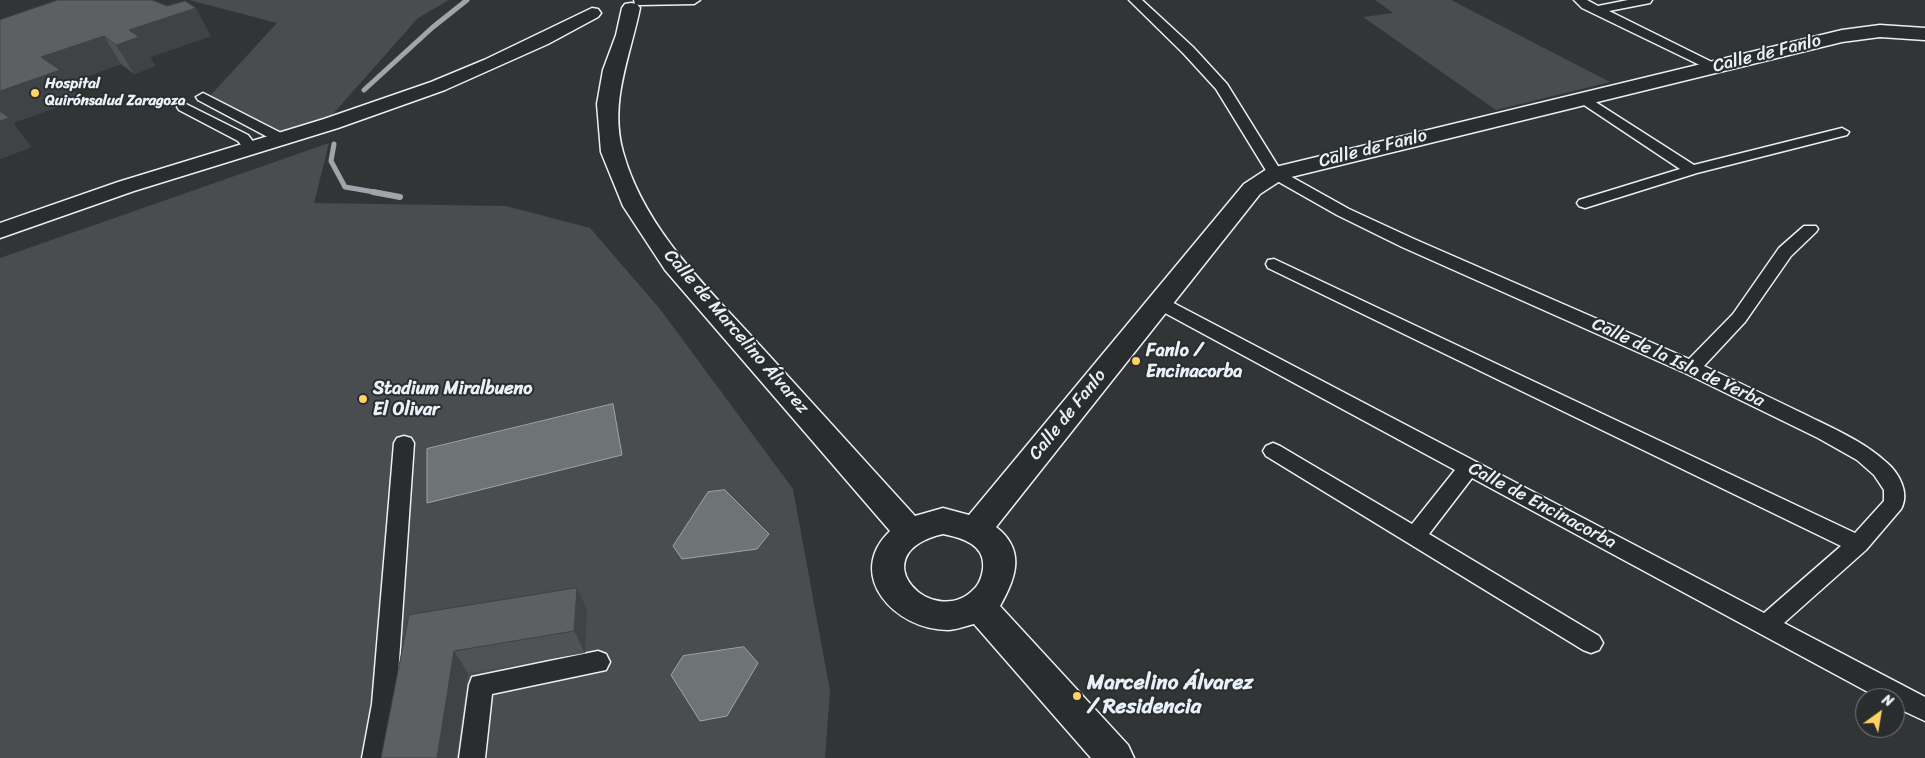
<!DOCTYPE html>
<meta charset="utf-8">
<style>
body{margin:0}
#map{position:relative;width:1925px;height:758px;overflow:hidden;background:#323536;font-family:Sriracha,sans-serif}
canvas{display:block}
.north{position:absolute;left:1855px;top:688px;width:50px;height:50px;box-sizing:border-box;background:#2a2d2e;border:1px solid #767b7f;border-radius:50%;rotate:32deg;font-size:14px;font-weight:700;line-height:20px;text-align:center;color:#e8f1f8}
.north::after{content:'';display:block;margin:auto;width:18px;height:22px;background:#ffd166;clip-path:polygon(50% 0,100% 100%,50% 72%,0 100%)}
</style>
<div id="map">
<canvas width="1925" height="758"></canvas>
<div class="north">N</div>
</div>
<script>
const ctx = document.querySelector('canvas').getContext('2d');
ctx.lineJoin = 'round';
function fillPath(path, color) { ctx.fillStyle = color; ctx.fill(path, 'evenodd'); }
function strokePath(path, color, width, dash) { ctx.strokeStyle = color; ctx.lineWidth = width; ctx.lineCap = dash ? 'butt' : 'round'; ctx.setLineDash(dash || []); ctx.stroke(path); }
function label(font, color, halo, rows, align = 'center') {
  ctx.font = font + ' Sriracha,sans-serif'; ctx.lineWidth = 4; ctx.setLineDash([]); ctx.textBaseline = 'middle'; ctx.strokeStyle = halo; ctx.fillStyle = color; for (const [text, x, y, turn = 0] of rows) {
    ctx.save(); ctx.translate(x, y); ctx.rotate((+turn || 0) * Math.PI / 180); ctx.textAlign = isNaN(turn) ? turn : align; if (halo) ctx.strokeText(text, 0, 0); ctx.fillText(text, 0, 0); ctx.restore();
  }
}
const green = new Path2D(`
 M189 0H449L418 18 316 133 287 141 209 97 277 23Z
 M1375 0H1451L1610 82 1496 110 1363 17 1393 13Z
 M329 143 314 203 506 206 590 228 660 309 793 489 830 691 825 758H0V258Z`);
const water = new Path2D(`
 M613 404 622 455 427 503V449Z
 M725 490 769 534 757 549 682 559 673 546 708 492Z
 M744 647 758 663 727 716 700 721 671 675 683 656Z`);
const streamFar1 = new Path2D(`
 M364 90 433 27 467 0
 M334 144 331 161 345 187 380 193`);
const stream = new Path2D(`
 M373 192 400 197`);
const street = new Path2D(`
 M634 0H700L694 4 639 5 635 4Z
 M1129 0H1142L1193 47 1227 84 1281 171 1349 209 1414 239 1689 359 1733 314 1779 248 1804 226H1816L1818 229 1816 232 1791 256 1745 322 1704 366C1738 382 1771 398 1804 414 1832 428 1863 441 1886 462 1899 473 1910 493 1901 509L1866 550 1784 623 1925 697V721L1895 707V698H1879L1472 478 1429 534 1599 636 1603 643 1599 650 1591 653 1583 650 1266 456 1263 451 1266 446 1273 443 1280 446 1412 524 1455 470 1152 306 1149 302 1152 298H1164L1764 613 1841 546 1268 268 1266 264 1268 260 1274 259 1855 533 1884 501V490L1874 475 1857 460 1818 438 1685 373 1402 247 1337 215 1270 177 1216 89 1183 53Z
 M1574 0H1587L1598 6 1628 0H1652L1650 3 1609 11 1722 67 1720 70H1710L1582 8Z
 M203 93 287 136 289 139 287 142H277L198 100 196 97Z
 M1583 94 1694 165 1842 128 1849 132 1847 135 1697 173 1585 208 1579 206 1577 203 1579 200 1680 169 1578 101 1576 98Z
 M184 103 248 135 258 148 251 152 246 151 238 141 179 110 177 107 179 104Z
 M404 436 411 438 414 443 396 704 388 758H362L372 704 394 443 397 438Z
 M598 651 606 654 610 662 606 670 492 694 485 758H459L469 685 472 677Z`);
const secondary = new Path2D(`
 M631 3 637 4 640 8C630 57 609 102 623 152 645 232 712 292 765 351 815 406 865 461 915 516L943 508 969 515 1244 184 1267 169 1842 30 1880 25 1925 28V40L1880 37 1842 42 1283 179 1260 194 996 527C1026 550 1016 578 1000 606L1128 745 1134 758H1091L974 624C966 626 955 630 948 630 895 630 844 575 890 531L665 270 623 206 601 152 597 104 603 70 616 35 622 8 625 4ZM943 534C963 538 986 545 983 569 982 576 980 582 976 587 935 634 857 554 943 534Z
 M592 8 598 9 601 13 598 17 548 44 445 90 338 128 134 191 0 238V223L118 182 324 119 431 82 484 60Z`);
const wall = new Path2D(`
 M0 20 211 36 150 57 155 66 134 74 121 64 69 83 79 99 13 123 31 147 0 159Z
 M587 610 585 653 468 673 409 615Z`);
const shadedWall = new Path2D(`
 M196 8 211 36 150 57 155 66 134 74 116 45 129 30Z
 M104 36 121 64 69 83 79 99 13 123 31 147 0 159V91L41 57Z
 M577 588 587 610 585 653 574 631Z
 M454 651 468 673 456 758H437Z`);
const building = new Path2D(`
 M58 0H152L167 6 185 1 196 8 129 30 139 37 116 45 104 36 41 57 60 70 0 91V20Z
 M0 111 9 118 0 121Z
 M577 588 574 631 454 651 437 758H381L409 615Z`);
const markers = [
 [35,93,5,"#ffd166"],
 [1136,361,5,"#ffd166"],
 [363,399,5,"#ffd166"],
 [1077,696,5,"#ffd166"]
];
const farPoinames = [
 ["Hospital",45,84],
 ["Quirónsalud Zaragoza",45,101]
];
const streetNames = [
 ["Calle de Fanlo",1767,54,-14],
 ["Calle de Fanlo",1373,149,-14],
 ["Calle de Marcelino Álvarez",736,332,49],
 ["Calle de la Isla de Yerba",1678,363,25],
 ["Calle de Fanlo",1068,415,-51],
 ["Calle de Encinacorba",1542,506,28]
];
const poiNames = [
 ["Fanlo /",1146,351],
 ["Encinacorba",1146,372],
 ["Stadium Miralbueno",373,389],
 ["El Olivar",373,410]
];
const nearPoinames = [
 ["Marcelino Álvarez",1087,684],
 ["/ Residencia",1087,708]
];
fillPath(green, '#494d4f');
fillPath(water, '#6e7376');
strokePath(water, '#9fa5aa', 1);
strokePath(streamFar1, '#9fa5aa', 5);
strokePath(stream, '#9fa5aa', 6);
strokePath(street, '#e8f1f8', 3);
strokePath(secondary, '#e8f1f8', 3);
fillPath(street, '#2a2d2e');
fillPath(secondary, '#2a2d2e');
fillPath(wall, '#4f5355');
fillPath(shadedWall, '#404345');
fillPath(building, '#5c6063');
strokePath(building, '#404345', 1);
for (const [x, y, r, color] of markers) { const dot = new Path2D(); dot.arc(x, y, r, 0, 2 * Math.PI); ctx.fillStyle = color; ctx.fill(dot); strokePath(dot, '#2a2d2e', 2); }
label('bold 15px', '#e8f1f8', '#2a2d2e', farPoinames, 'left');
label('18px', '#e8f1f8', '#2a2d2e', streetNames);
label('bold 18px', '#e8f1f8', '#2a2d2e', poiNames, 'left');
label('bold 21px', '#e8f1f8', '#2a2d2e', nearPoinames, 'left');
</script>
